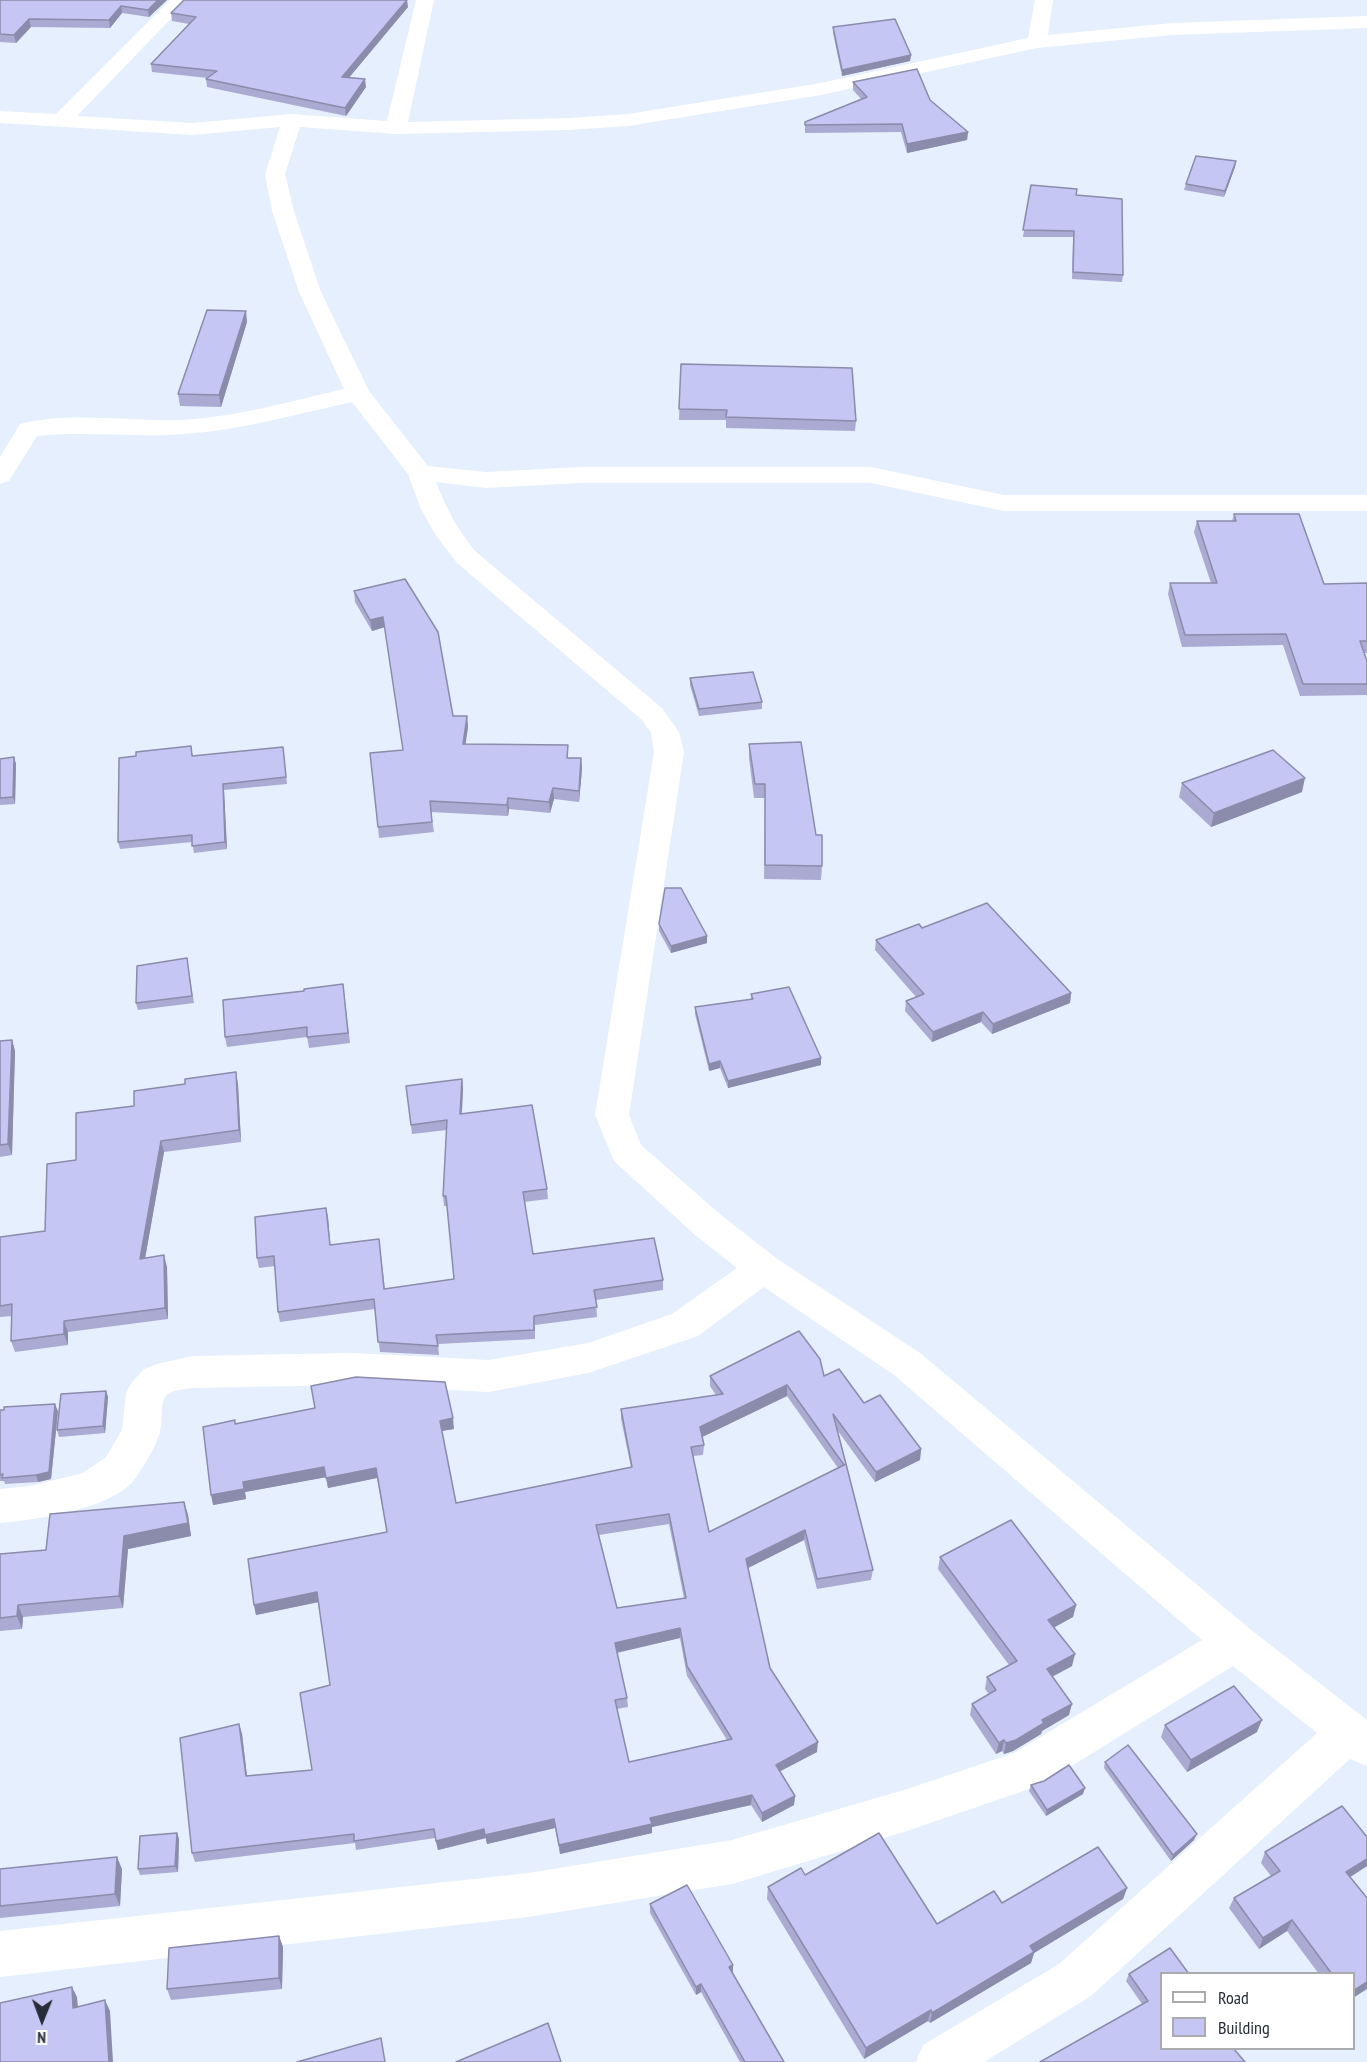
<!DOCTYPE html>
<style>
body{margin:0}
#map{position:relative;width:1367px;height:2062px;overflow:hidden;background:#e6effe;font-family:"PT Sans Narrow",sans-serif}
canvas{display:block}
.legend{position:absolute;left:1160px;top:1972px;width:195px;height:78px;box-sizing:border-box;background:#fff;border:2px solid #a9abaf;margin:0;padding:8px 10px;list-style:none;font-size:18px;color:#272d36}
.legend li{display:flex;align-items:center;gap:12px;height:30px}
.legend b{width:30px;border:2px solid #a9abaf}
.north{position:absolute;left:12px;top:1990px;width:60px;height:60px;-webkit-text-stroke:4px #fff;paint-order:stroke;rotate:181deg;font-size:16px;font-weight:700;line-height:24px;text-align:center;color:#272d36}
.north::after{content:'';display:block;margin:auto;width:21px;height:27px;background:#272d36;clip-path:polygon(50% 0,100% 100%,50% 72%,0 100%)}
</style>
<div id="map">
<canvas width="1367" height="2062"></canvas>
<ul class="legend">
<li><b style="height:8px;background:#fff"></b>Road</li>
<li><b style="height:16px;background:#c6c6f4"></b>Building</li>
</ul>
<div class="north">N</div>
</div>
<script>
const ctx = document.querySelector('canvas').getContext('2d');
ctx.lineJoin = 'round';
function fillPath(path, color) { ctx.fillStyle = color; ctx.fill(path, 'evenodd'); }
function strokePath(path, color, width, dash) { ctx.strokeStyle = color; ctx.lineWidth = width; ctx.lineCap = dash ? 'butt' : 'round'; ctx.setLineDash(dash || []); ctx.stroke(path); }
const street = new Path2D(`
 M170 0H189L77 116 192 123 292 114 387 121 416 0H434L408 122 569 118 628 114 821 83 1028 38 1035 0H1053L1048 35 1172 23 1367 16V28L1172 35 1037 48 821 95 628 126 569 130 396 134 300 127 285 174 294 211 321 292 369 391 428 466 486 472 579 467H871L1004 495H1367V511H1004L871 483H579L486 488 436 482C446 508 458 530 475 551L662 708 679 732 684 752 629 1115 641 1145 721 1215 776 1258 920 1353 1250 1629 1367 1720V1766L1350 1759 1091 1996 984 2062H916L923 2045 1059 1964 1317 1733 1233 1666 1041 1785 904 1832 732 1884 528 1917 0 1977V1931L528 1873 732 1840 904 1790 1014 1753 1202 1640 894 1375 764 1287 698 1336 588 1373 489 1392 352 1385 193 1388C185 1389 167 1390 164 1399 160 1408 163 1421 160 1431 158 1443 142 1470 134 1480 111 1509 36 1520 0 1523V1489L30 1486 83 1473 106 1457 122 1430 126 1393 132 1382 144 1369 157 1364 193 1356 352 1353 489 1360 588 1343 672 1314 737 1268 695 1235 614 1161 595 1115 654 752 651 733 642 720 457 563 435 534 420 507 408 474 352 402C297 414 242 430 185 434 135 438 86 431 37 436L9 481 0 484V457L20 424C72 411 129 422 181 420 237 417 291 401 344 389L299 292 272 211 265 174 280 127 192 135 0 123V111L56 114Z`);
const wall = new Path2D(`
 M0 0H167L149 17 122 13 110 28 31 27 16 43 0 42Z
 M408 7 349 77 366 87 346 116 207 87 206 79 208 78 152 72 151 64 189 24 172 21 171 13Z
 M833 27 911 55 910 61 842 76 833 33Z
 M853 82 930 100 968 132 967 140 907 153 901 132 805 133V122L862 100 853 90Z
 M1236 161 1235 167 1224 197 1184 190 1186 184Z
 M1031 185 1076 195 1123 275 1122 282 1072 279 1073 237H1023Z
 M247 322 221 407 180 406 178 394Z
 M681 364 856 421 855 431 726 428V420H679Z
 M1234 514 1324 584 1367 583V653H1364L1367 661V695L1300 696 1283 645 1182 647 1168 594 1170 583H1211L1194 532 1197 521H1232Z
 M405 579 453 716H467L468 727 465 744 568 758H581L582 769 579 802 554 799 550 813 509 809 508 816 431 812 434 832 379 838 378 827 403 750 385 627 372 631 355 602 354 591Z
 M690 678 762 702V709L699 716 690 685Z
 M749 744 816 835 822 866 821 880 764 879 765 798H754L749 758Z
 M193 753V756L284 754 287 784 224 790 227 849 194 853 192 842 120 849 118 842Z
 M14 757 16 764 15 804 0 805V759Z
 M1182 783 1302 792 1211 827 1179 797Z
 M659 924 707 936V943L671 953 659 931Z
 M876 940 1071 993 1070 1003 992 1034 981 1022 932 1042 905 1011 906 1001 916 997 875 950Z
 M188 965 194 1003 138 1010 136 1003Z
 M343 984 350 1043 309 1048 307 1037 227 1047 225 1037 304 991Z
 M751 994 821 1065 728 1088 720 1068 709 1071 695 1014V1007L751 1000Z
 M12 1040 15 1051 12 1155 0 1157V1041Z
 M462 1079 463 1089 462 1114 547 1189 548 1199 524 1202 533 1254 663 1280V1290L596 1300 597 1317 535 1325V1339L438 1344 439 1355 380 1352 375 1309 280 1322 278 1312 275 1266 259 1268 257 1258 328 1217 330 1245 379 1239 385 1289 454 1279 447 1206H444L443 1196 447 1130 412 1134 406 1086Z
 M238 1084 241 1142 164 1152 145 1258 167 1267 168 1319 68 1332V1345L15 1352 11 1341 12 1316 0 1317V1237L45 1231 134 1106Z
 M710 1376H824L864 1403 921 1449 920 1460 875 1482 838 1431 873 1570 871 1580 817 1589 804 1540 748 1568 770 1668 817 1752 780 1771 795 1796 794 1805 762 1822 751 1805 652 1827V1833L560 1854 555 1828 487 1844 486 1838 438 1850 435 1838 356 1850 355 1843 195 1862 192 1853 239 1724 242 1734 247 1776 312 1770 330 1685 318 1602 256 1615 254 1605 387 1532 377 1478 328 1488 326 1477 245 1492 246 1499 213 1505 236 1424 454 1429 442 1431 456 1503 631 1467 621 1419V1409L716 1395 710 1386ZM787 1396 838 1468 709 1532 693 1456 703 1455 704 1445 702 1437ZM669 1524 684 1598 617 1608 599 1535ZM680 1638 687 1676 727 1740 629 1762 617 1709 628 1707 627 1698 617 1653Z
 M106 1391 108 1397 105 1433 59 1437 57 1430Z
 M0 1410 58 1411 51 1479 38 1482 5 1484 4 1481H0Z
 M184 1502 188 1515 191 1536 128 1549 123 1608 23 1617 22 1629 0 1631V1554L46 1550Z
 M940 1557 1076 1605 1073 1617 1054 1627 1072 1666 1052 1677 1069 1715 1042 1731 1041 1734 1013 1751 1004 1754 1002 1751 996 1754 970 1715 972 1704 989 1694 985 1689 987 1677 1009 1665 938 1569Z
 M1165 1725 1257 1732 1187 1772 1161 1737Z
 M1105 1762 1194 1840 1171 1861 1104 1768Z
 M1031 1785 1083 1794 1046 1816 1029 1791Z
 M177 1833 179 1839 178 1872 140 1875 138 1869Z
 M1265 1852 1367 1866 1350 1877 1353 1974H1319L1287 1931 1259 1949 1229 1908 1234 1898 1271 1876 1261 1863Z
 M0 1869H122L120 1906 0 1918Z
 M805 1875 937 1924 1002 1903 1127 1888 1123 1899 1034 1953 1031 1963 930 2023 928 2021 864 2059 767 1899 768 1887Z
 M650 1904 733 1974 784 2062H740L701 1992 696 1995 650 1913Z
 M279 1936 283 1947 282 1989 171 2000 167 1989Z
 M1129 1974H1161L1245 2062 1142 2004 1126 1981Z`);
const shadedWall = new Path2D(`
 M158 0H167L149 17 148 10Z
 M407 0 408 7 343 85 342 77Z
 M121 6 122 13 110 28 109 20Z
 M29 19 31 27 16 43 14 35Z
 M911 55 910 61 842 76V70Z
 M365 79 366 87 346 116 345 108Z
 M968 132 967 140 907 153V144Z
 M1236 161 1235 167 1224 197 1225 191Z
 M246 311 247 322 221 407 219 395Z
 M383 617 385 627 372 631 370 620Z
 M467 716 468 727 464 755 463 744Z
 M14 757 16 764 15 804 13 797Z
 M581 758 582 769 579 802V791Z
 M1305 778 1302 792 1211 827 1214 813Z
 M223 784 224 790 227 849 225 842Z
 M553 788 554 799 550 813 549 802Z
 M508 798 509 809 508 816 507 805Z
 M707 936V943L671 953V946Z
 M1071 993 1070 1003 992 1034 993 1024Z
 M983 1012 981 1022 932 1042 933 1032Z
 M12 1040 15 1051 12 1155 8 1144Z
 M821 1058V1065L728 1088V1081Z
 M720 1061V1068L709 1071V1064Z
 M236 1072 238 1084 241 1142 239 1130Z
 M462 1079 463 1089 461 1124 460 1114Z
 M161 1141 164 1152 143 1270 140 1259Z
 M326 1208 328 1217 331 1255 330 1245Z
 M164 1255 167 1267 168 1319 165 1308Z
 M64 1321 68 1332V1345L64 1334Z
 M787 1385V1396L700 1438V1427Z
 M106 1391 108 1397 105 1433 103 1426Z
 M55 1404 58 1411 51 1479 38 1482 36 1475Z
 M453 1418 454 1429 441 1431 440 1421Z
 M921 1449 920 1460 875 1482 876 1472Z
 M324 1467 327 1477 245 1492 246 1499 213 1505 211 1495 243 1482Z
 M376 1468 377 1478 328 1488 326 1478Z
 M184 1502 188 1515 191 1536 128 1549 123 1608 119 1596 124 1536Z
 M805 1530 804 1540 746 1569V1559Z
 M317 1592 319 1602 256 1615 254 1605Z
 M18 1605 23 1617 22 1629 17 1616Z
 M1076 1605 1073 1617 1046 1632 1048 1620Z
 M680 1628V1638L615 1653V1643Z
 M1075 1654 1072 1666 1044 1681 1047 1669Z
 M1072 1704 1069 1715 1042 1731 1041 1734 1013 1751 1004 1754 1006 1743 1042 1720Z
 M1262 1720 1257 1732 1187 1772 1191 1760Z
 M239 1724 242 1734 248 1785 246 1776Z
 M1004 1740 1002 1751 996 1754 999 1743Z
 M818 1742 817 1752 775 1774 776 1765Z
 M1085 1788 1083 1794 1046 1816 1047 1810Z
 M752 1795 751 1805 652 1827V1833L560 1854 559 1845 650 1818Z
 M795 1796 794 1805 762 1822V1813Z
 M554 1819 555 1828 487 1844 485 1835Z
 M484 1829 486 1838 438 1850 436 1841Z
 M177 1833 179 1839 178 1872 175 1866Z
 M1197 1834 1194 1840 1171 1861 1173 1855Z
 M117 1857 122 1869 120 1906 115 1894Z
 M1367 1859V1866L1341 1883 1346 1872Z
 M1127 1888 1123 1899 1034 1953 1031 1963 930 2023 932 2013 1030 1946Z
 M1292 1920 1287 1931 1259 1949 1263 1938Z
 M279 1936 283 1947 282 1989 279 1978Z
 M733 1965V1974L729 1967Z
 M1367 1982V1989L1353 1998V1991Z
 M701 1984V1992L696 1995V1987Z
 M72 1987 77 1997 79 2018 73 2008Z
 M105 2000 110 2011 113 2062H109Z
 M931 2010 928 2021 864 2059 866 2048Z`);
const building = new Path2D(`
 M0 0H158L148 10 121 6 109 20 29 19 14 35 0 34Z
 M184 0H407L342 77 365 79 345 108 206 79 217 71 151 64 196 17 171 13Z
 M895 19 911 55 842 70 833 27Z
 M917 69 930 100 968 132 907 144 902 124 805 125V122L867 97 853 82Z
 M1196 156 1236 161 1225 191 1186 184Z
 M1031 185 1077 189 1076 195 1122 199 1123 275 1073 272 1074 231 1023 230Z
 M207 310 246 311 219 395 178 394Z
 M681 364 852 368 856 421 726 417 727 410 679 409Z
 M1234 514H1299L1324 584 1367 583V641H1360L1367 661V684H1303L1286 634 1185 635 1170 583H1217L1197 521H1236Z
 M405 579 438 632 453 716H467L463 744 568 745 567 758H581L579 791 553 788 549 802 508 798 507 805 430 801 432 822 378 827 370 753 403 750 383 617 370 620 354 591Z
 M753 672 762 702 699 709 690 678Z
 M801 742 816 835H822V866L765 865V784H755L749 744Z
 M191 746 192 756 283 747 286 777 223 784 225 842 192 846V835L118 842 119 758 136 756V752Z
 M1273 750 1305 778 1214 813 1182 783Z
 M14 757 13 797 0 798V759Z
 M665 888H681L707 936 671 946 659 924Z
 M987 903 1071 993 993 1024 983 1012 933 1032 906 1001 924 994 876 940 919 924 922 928Z
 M187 958 192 996 136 1003 137 966Z
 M343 984 348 1033 307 1037V1027L225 1037 223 1000 304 991V989Z
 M789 987 821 1058 728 1081 720 1061 709 1064 695 1007 753 999 751 994Z
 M12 1040 8 1144 0 1145V1041Z
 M236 1072 239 1130 161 1141 140 1259 164 1255 165 1308 64 1321V1334L11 1341 12 1304 0 1306V1237L45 1231 47 1164 76 1160V1113L134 1106V1091L185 1084V1079Z
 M462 1079 460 1114 532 1105 547 1189 523 1192 533 1254 654 1238 663 1280 594 1290 597 1307 534 1316V1330L436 1335 438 1346 378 1342 374 1299 278 1312 274 1256 257 1258 255 1217 326 1208 330 1245 379 1239 384 1289 454 1279 446 1196H443L447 1120 411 1125 406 1086Z
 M799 1331 820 1359 824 1376 839 1369 864 1403 880 1395 921 1449 876 1472 833 1414 846 1464 844 1465 787 1385 700 1427 704 1445 691 1447 709 1532 846 1464 873 1570 817 1579 805 1530 746 1559 770 1668 818 1742 776 1765 795 1796 762 1813 752 1795 650 1818 652 1824 559 1845 554 1819 485 1835 484 1829 436 1841 434 1829 354 1841V1834L192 1853 180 1738 239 1724 246 1776 312 1770 300 1693 330 1685 317 1592 254 1605 248 1559 387 1532 376 1468 326 1478 324 1467 243 1482 244 1489 211 1495 203 1427 235 1420V1424L315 1408 311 1386 356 1377 445 1382 453 1418 440 1421 456 1503 632 1467 621 1409 723 1394 710 1376ZM669 1514 686 1598 617 1608 596 1525ZM680 1628 687 1666 732 1739 629 1762 615 1700 627 1698 615 1643Z
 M106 1391 103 1426 57 1430 61 1394Z
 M55 1404 49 1472 36 1475 2 1478 3 1474 0 1475V1410H4V1407Z
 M184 1502 188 1523 124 1536 119 1596 18 1605 17 1616 0 1618V1554L46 1550 50 1514Z
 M1011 1520 1076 1605 1048 1620 1075 1654 1047 1669 1072 1704 1042 1720 1044 1723 1016 1740 1006 1743 1004 1740 999 1743 972 1704 996 1690 987 1677 1017 1661 940 1557Z
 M1234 1686 1262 1720 1191 1760 1165 1725Z
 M1128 1745 1197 1834 1173 1855 1105 1762Z
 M1069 1765 1085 1788 1047 1810 1031 1785 1044 1781Z
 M1342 1806 1367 1837V1859L1346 1872 1367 1898V1982L1353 1991V1974H1332L1292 1920 1263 1938 1234 1898 1280 1871 1265 1852Z
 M177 1833 175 1866 138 1869 140 1836Z
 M879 1833 937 1924 994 1891 1002 1903 1098 1847 1127 1888 1030 1946 1034 1952 932 2013 931 2010 866 2048 768 1887 801 1868 805 1875Z
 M117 1857 115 1894 0 1906V1869Z
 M687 1885 733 1965 729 1967 784 2062H745L701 1984 696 1987 650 1904Z
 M279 1936V1978L167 1989 169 1948Z
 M1170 1948 1189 1974H1161V2049H1234L1245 2062H1040L1148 2001 1129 1974Z
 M72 1987 73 2008 105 2000 109 2062H0V2003Z
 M548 2023 561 2062H456Z
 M381 2038 385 2062H297Z`);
fillPath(street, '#fff');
fillPath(wall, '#aaaad2');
fillPath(shadedWall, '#8b8bab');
fillPath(building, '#c6c6f4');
strokePath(building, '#8b8bab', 1.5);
</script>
